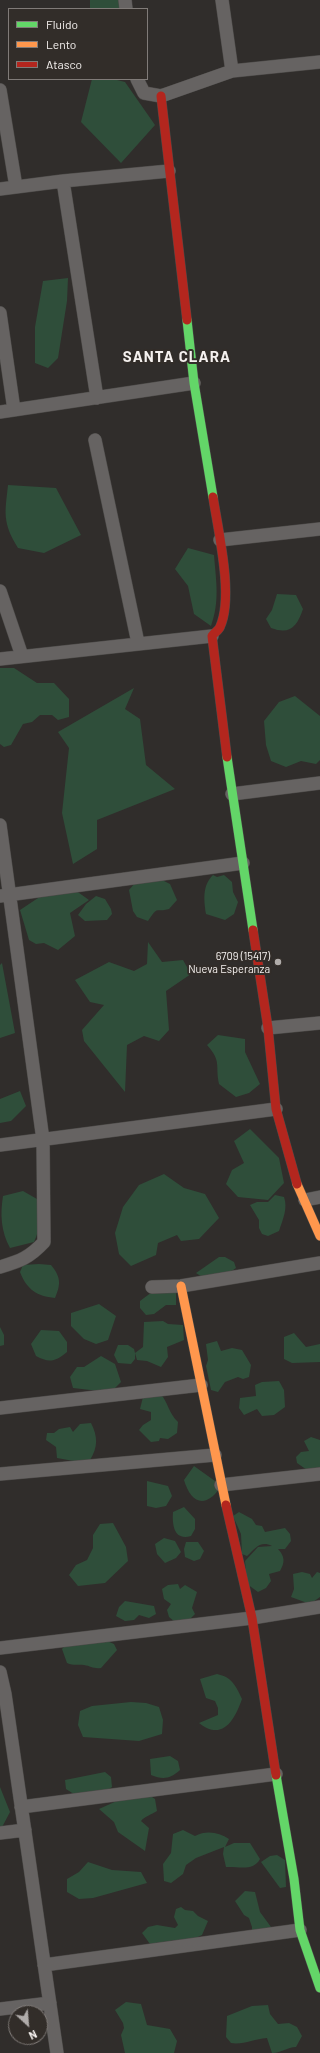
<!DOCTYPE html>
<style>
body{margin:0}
#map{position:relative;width:320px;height:2053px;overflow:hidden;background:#302d2b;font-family:Barlow,sans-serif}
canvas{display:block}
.legend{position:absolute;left:8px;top:8px;width:140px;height:72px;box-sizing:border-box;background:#322d29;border:1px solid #807b78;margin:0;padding:5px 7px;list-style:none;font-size:12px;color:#f5f1ef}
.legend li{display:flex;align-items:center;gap:8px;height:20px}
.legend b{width:20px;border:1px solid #807b78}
.north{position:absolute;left:8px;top:2005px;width:40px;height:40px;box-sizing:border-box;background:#322d29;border:1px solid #807b78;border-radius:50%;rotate:154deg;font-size:11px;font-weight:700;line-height:16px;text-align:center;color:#f5f1ef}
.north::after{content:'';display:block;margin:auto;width:14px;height:18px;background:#b0acaa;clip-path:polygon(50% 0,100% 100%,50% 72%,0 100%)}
</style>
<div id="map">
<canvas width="320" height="2053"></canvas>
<ul class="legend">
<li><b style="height:5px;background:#63d668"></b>Fluido</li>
<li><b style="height:5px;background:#ff974d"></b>Lento</li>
<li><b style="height:5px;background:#b3261e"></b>Atasco</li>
</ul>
<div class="north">N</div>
</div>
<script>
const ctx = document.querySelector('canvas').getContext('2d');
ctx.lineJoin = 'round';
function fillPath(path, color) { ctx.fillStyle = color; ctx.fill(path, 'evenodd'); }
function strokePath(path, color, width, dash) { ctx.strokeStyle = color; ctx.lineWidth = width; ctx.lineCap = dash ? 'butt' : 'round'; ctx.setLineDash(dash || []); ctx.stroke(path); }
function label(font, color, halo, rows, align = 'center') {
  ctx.font = font + ' Barlow,sans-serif'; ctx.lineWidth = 4; ctx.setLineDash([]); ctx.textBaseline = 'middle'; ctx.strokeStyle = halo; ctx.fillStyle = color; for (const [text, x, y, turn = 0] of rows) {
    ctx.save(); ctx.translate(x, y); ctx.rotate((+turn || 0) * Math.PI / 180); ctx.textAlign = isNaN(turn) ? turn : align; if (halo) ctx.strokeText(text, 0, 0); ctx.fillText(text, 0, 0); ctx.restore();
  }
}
const green = new Path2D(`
 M90 0H119L121 9H90Z
 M92 79H113L125 82 155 125 121 163 81 122Z
 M68 278 67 301 58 358 48 368 35 363V327L43 281Z
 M8 485 56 488 81 535 44 553 18 548C2 522 5 513 8 485Z
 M188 548 214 555C216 581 220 601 211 626L194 614 188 586 175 569Z
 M277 594 296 595 303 609C297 627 290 635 271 628L266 619 272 610Z
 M0 668H14L37 683H54L69 699V717L58 720 52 715H40L32 722 23 724 11 745 4 747 0 744Z
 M134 688 125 709 140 719 146 765 175 789 97 820V849L73 864 62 813 69 748 58 732Z
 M295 696 320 716V760L316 764 301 761 286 767 271 761 266 745 264 721 279 702Z
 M213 875 217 877 224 875 232 882 233 892 238 902 234 914 225 920 206 914C204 900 202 886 213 875Z
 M162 880 170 884 177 900 169 909C154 913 159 905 148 921L137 917 133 911 129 890 135 883Z
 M75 890 89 900 70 913 75 936 58 950 44 943 36 944 29 940 20 910 41 896Z
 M96 896 105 899 111 909 112 914 107 920 85 921 78 915 86 904Z
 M148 942 162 962 183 960 191 974 166 991 169 1030 159 1041 144 1036 127 1045 125 1092 84 1041 82 1030 104 1005 90 1002 75 980 109 962 134 971 147 964Z
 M2 963 15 1033 0 1038V965Z
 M218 1035 245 1039V1052L260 1084 249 1093 236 1097 219 1084C215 1065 222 1062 207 1045Z
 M20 1091 26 1106 11 1121 0 1123V1099Z
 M250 1129 279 1158 284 1183 268 1200 238 1197 226 1184 232 1170 244 1163 234 1141Z
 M164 1174 184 1188 205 1194 219 1218 199 1239 181 1241 177 1235 158 1243 156 1255 131 1266 119 1254 115 1233 123 1207 139 1185Z
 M23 1191 37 1199C41 1215 41 1227 34 1242L10 1248C1 1231 0 1215 3 1196Z
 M275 1195 284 1197C288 1208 283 1219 279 1231L268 1236 262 1234 259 1228V1220L250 1205 257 1202H268Z
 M219 1257H225L234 1262 236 1268 226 1275 207 1280 196 1273Z
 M39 1264 51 1265C61 1277 61 1284 55 1298 37 1296 27 1290 20 1272L23 1265Z
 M176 1291V1305H166L154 1314 146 1315 140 1308V1301L152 1292Z
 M99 1304 116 1316 108 1340 96 1344 84 1339 71 1326V1313Z
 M163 1321 168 1324 183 1325 184 1340 167 1347 168 1357 161 1367 147 1361 137 1360 135 1353V1359L131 1364 118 1363 114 1355 118 1345H128L134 1349 135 1353 143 1347 144 1322Z
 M0 1327 4 1335V1345L0 1346Z
 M41 1330 59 1331 67 1342V1352C55 1362 49 1363 36 1356L31 1344Z
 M294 1333 306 1347 320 1344V1362L292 1363 284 1359V1337Z
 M217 1341 221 1351 232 1348 242 1350 251 1365 249 1377 243 1379 238 1377 225 1382 218 1392 211 1390 206 1366 208 1360 206 1344Z
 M101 1356 115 1364 121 1382 113 1390 99 1391 73 1388 70 1377 77 1367H84Z
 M279 1381 284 1390 285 1407 274 1415 262 1416 257 1409 244 1415 239 1408 240 1398 256 1396 255 1385 262 1382Z
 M144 1393H160C168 1402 169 1414 178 1422L177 1433 168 1439 160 1438 159 1441 151 1442 139 1430 143 1425 151 1420V1412L140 1409Z
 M91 1423C98 1437 98 1447 90 1460L79 1462 57 1458 56 1447 46 1440 47 1433H54L59 1429 70 1427 73 1432 80 1424Z
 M311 1437 320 1440V1469L307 1470 297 1463 296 1457 301 1452 309 1451 304 1441Z
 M194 1466 215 1481 219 1489C204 1510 190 1501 184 1480Z
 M147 1481 168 1486 172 1496 166 1506 156 1508 147 1506Z
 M184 1507 195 1519V1529L191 1536C174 1541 172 1525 173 1512Z
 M239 1512 252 1519 256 1525 262 1526 265 1532 285 1528 290 1534 291 1541 285 1549H278C285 1557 285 1562 280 1571L269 1574 271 1581 266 1588 258 1592 247 1584 245 1561 258 1547 272 1546C260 1540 255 1549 247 1556L242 1554 241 1534 233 1516Z
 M113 1523 126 1547 128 1561 105 1583 78 1586 69 1575 76 1565 87 1560 93 1548V1535L100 1524Z
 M164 1538 175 1541 181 1552 176 1558 165 1563 157 1554 155 1544Z
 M186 1542H198L204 1551 200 1559 194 1561 185 1557 184 1549Z
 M302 1572 310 1574 312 1578 317 1572 320 1573V1597L310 1604 291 1597 294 1589 293 1574Z
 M178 1584 180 1589 185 1585 197 1592 192 1608 195 1614 188 1621 175 1622 169 1617 167 1610 171 1604 164 1599 162 1589 168 1585Z
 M125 1601 154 1606 156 1614 149 1618 139 1615 134 1620 125 1621 116 1616 119 1607Z
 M107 1641 114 1644 117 1650 101 1668C93 1669 91 1666 84 1665 78 1664 74 1666 67 1663L62 1649 67 1643Z
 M217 1674C232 1677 236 1686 242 1699 235 1719 223 1742 199 1723L218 1715V1708L215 1701 206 1698 200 1679Z
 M131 1702 146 1703 159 1707 163 1720 162 1734 139 1741 83 1737 78 1725 80 1711 92 1706Z
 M170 1756 178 1761 180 1770C170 1779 163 1780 151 1775L150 1759Z
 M105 1772 111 1777 112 1787 106 1791 80 1798 66 1789 65 1780Z
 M0 1787 10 1812 0 1831Z
 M130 1795H149L155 1799 157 1811C151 1815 145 1816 141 1821L149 1828 145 1851 118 1832 114 1822 99 1809Z
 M183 1830 195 1836C206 1830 219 1832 229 1839L225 1847 234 1843H250L260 1859C253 1872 238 1866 226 1867L223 1854 224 1847 196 1858 186 1865 183 1874 171 1883 164 1881 163 1864 171 1853 173 1834Z
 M277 1855 285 1860 286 1887 280 1888 261 1862 270 1856Z
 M88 1862 112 1870 141 1872 147 1883 93 1898 79 1899 67 1892V1879L79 1872Z
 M245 1891 255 1892 260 1912 271 1927 264 1932 252 1933V1927L249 1918 244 1915 235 1901Z
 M181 1907 185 1910 193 1911 198 1916 208 1921 202 1935 193 1939 180 1942 177 1940 150 1944 142 1933 148 1927 157 1925 175 1928 178 1925 174 1917 176 1909Z
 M126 2002 141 2004 147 2025 170 2029 177 2041 174 2053H125L121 2035 124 2028 123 2023 115 2010Z
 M268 2005 270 2014 278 2024 289 2023 297 2027 302 2036 296 2047C287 2047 282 2053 272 2053L267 2038C254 2039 243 2045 231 2043L226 2037 227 2016 252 2006Z`);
const street = new Path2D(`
 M125 0 126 9
 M222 0 232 71
 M137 79 144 93 161 96 232 71 320 62
 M0 90 16 187
 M63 181 97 398
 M0 189 63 181 169 171
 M0 313 14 410
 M0 412 194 383
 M95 440 138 643
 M220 540 320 529
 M0 591 22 656
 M0 659 212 636
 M232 794 320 783
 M0 825 43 1140 44 1242C29 1258 20 1261 0 1267
 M0 896 243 863
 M268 1028 320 1023
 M0 1145 276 1109
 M305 1200 320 1197
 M152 1287 181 1286 320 1263
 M0 1408 201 1385
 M0 1474 215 1455
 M221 1485 320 1474
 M0 1648 252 1618 320 1607
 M0 1672 5 1694 57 2053
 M21 1807 276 1774
 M0 1833 25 1830
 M44 1965 300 1930
 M0 2009 50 2003`);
const fast = new Path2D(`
 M187 320 194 383 213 497
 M227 757 253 930
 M276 1775 294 1879 300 1930 320 1988`);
const slow = new Path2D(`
 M297 1184 320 1236
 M181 1286 226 1505`);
const jam = new Path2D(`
 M161 96 187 320
 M213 497C218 530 234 597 220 627 219 630 214 633 212 636L227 757
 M253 930 268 1028 276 1109 297 1184
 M226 1505 252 1618 276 1775`);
const markers = [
 [278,962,4,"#b0acaa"]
];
const poiNames = [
 ["6709 (15417)",270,956],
 ["Nueva Esperanza",270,969]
];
const districtNames = [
 ["SANTA CLARA",177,357]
];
fillPath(green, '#2f4e3a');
strokePath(street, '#4c4a48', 14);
strokePath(fast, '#4c4a48', 10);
strokePath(slow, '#4c4a48', 10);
strokePath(jam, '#4c4a48', 10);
strokePath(street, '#666362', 13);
strokePath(fast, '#63d668', 9);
strokePath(slow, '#ff974d', 9);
strokePath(jam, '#b3261e', 9);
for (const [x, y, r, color] of markers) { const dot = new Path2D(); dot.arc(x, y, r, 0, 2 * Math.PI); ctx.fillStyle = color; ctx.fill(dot); strokePath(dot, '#322d29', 1.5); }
label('11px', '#f5f1ef', '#322d29', poiNames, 'right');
ctx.letterSpacing = '1px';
label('bold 15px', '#f5f1ef', '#322d29', districtNames);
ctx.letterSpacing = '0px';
</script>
